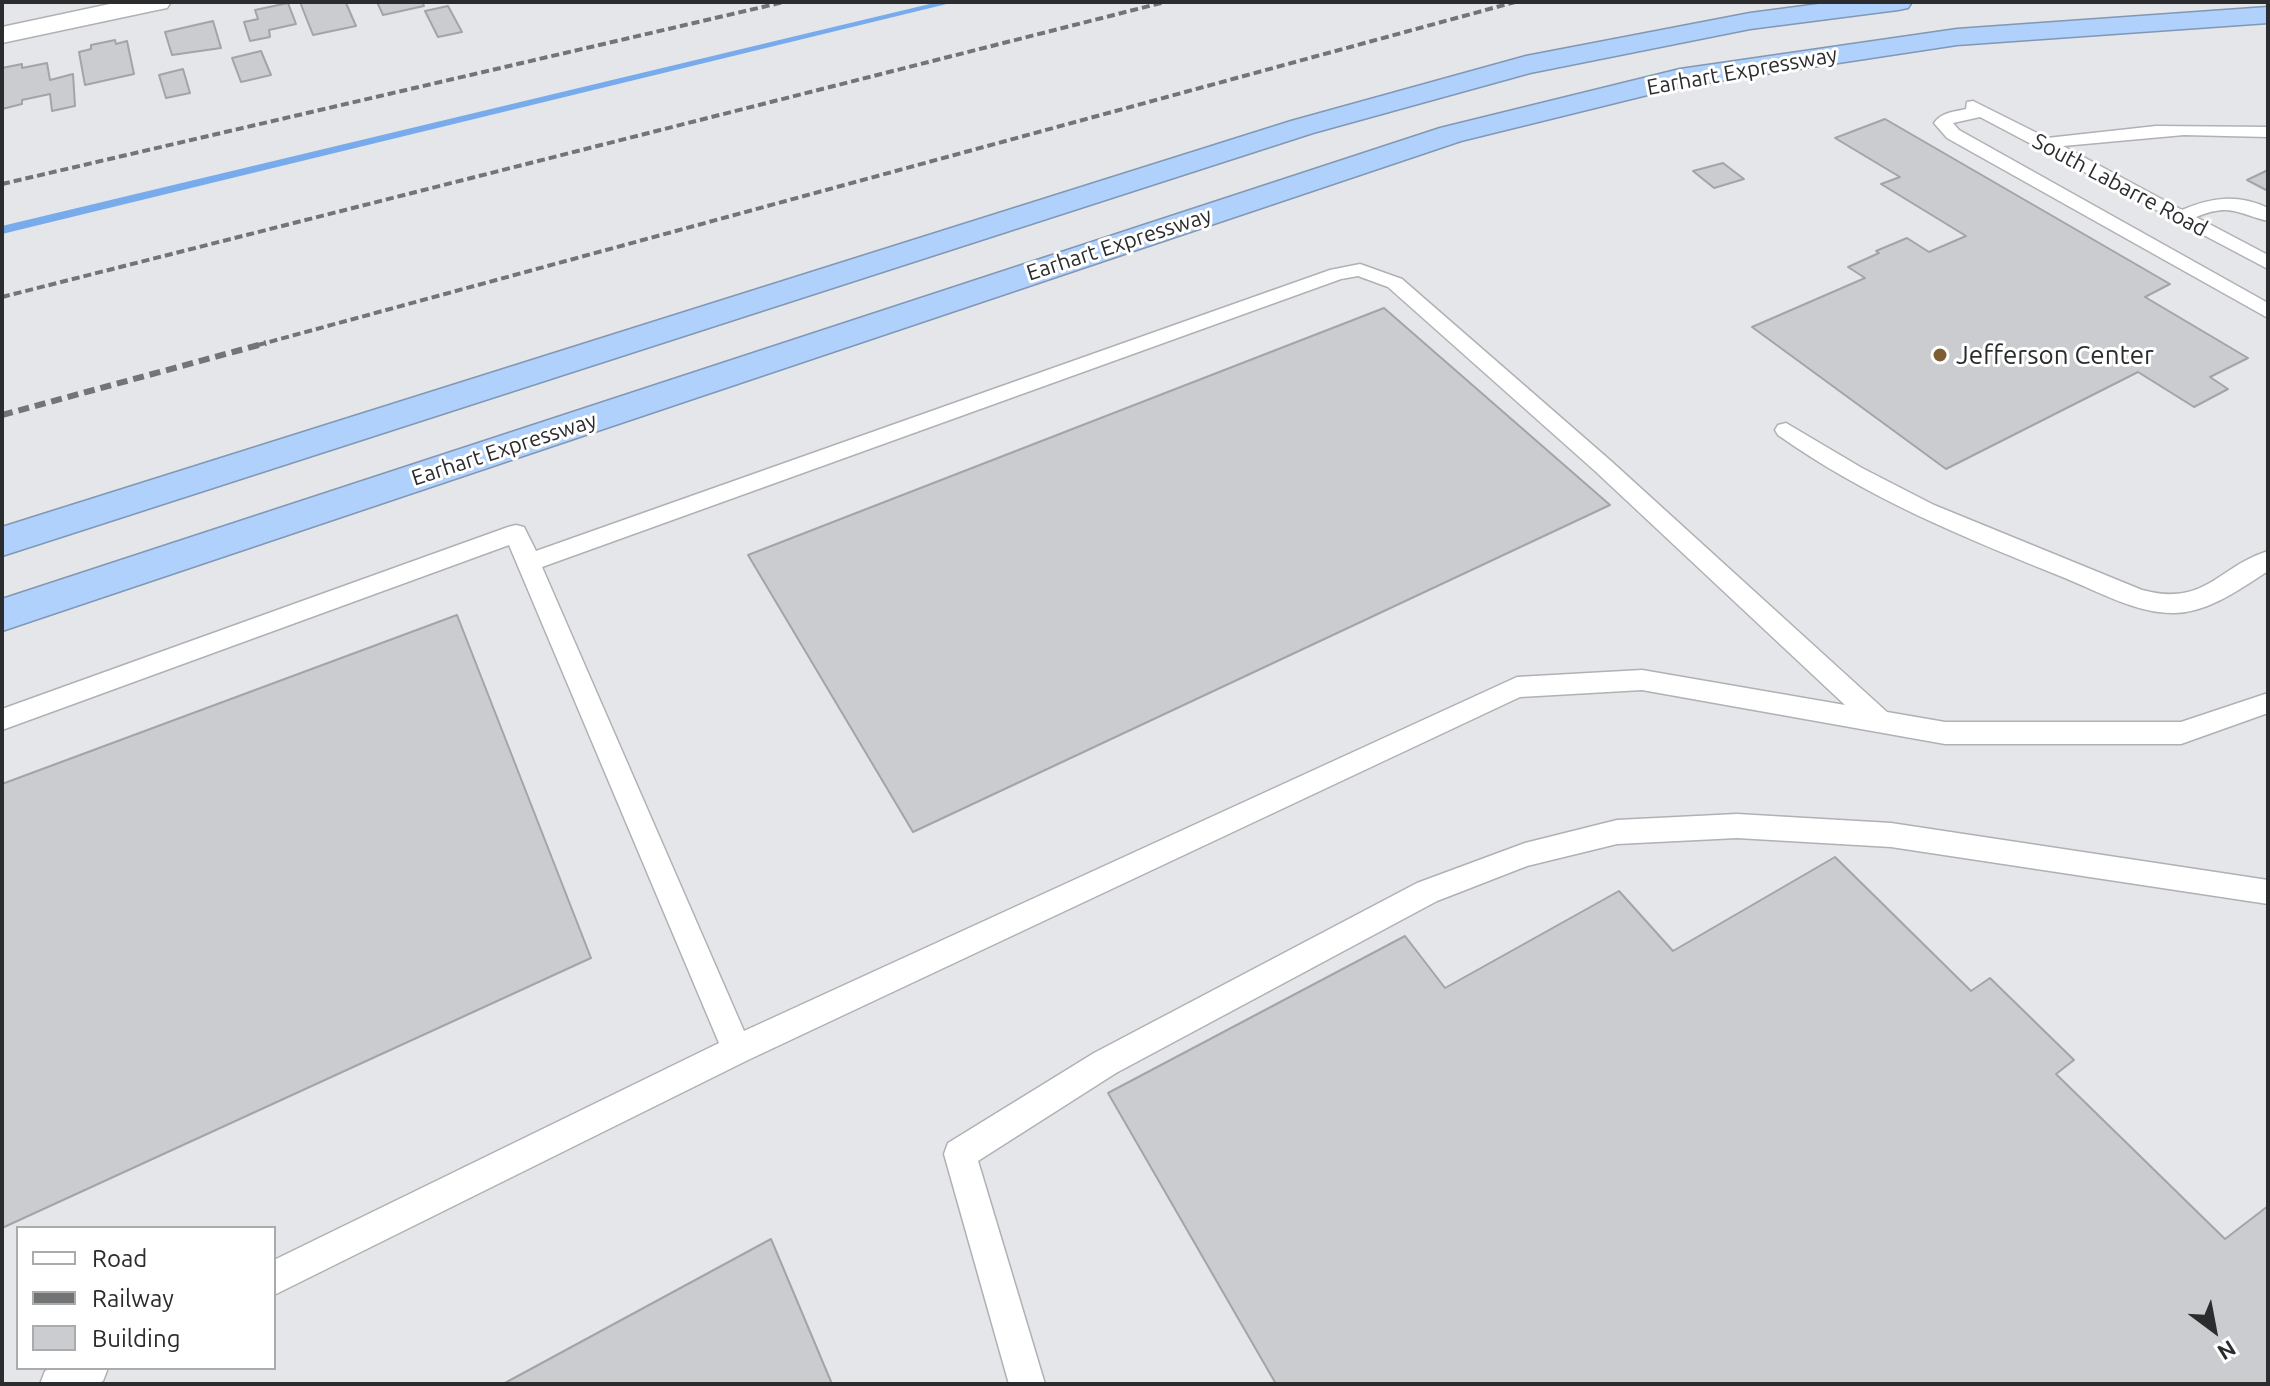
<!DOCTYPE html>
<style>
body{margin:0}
#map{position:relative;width:2270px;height:1386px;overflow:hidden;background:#e4e6e9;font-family:Ubuntu,sans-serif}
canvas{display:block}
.frame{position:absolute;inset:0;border:4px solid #2b2c2d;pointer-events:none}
.legend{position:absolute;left:16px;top:1226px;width:260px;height:144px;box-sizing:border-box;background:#fff;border:2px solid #aaabab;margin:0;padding:10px 14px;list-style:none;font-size:24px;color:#2b2c2d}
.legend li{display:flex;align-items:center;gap:16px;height:40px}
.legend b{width:40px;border:2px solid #aaabab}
.north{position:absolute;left:2174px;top:1290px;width:80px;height:80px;-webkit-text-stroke:6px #fff;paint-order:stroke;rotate:148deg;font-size:22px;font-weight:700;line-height:32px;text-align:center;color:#2b2c2d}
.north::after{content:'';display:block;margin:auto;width:28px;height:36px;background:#2b2c2d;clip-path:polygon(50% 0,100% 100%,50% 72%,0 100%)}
</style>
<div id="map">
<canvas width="2270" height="1386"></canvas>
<div class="frame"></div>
<ul class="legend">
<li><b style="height:10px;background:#fff"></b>Road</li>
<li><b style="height:10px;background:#737476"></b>Railway</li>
<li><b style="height:22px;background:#cacccf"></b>Building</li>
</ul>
<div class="north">N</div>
</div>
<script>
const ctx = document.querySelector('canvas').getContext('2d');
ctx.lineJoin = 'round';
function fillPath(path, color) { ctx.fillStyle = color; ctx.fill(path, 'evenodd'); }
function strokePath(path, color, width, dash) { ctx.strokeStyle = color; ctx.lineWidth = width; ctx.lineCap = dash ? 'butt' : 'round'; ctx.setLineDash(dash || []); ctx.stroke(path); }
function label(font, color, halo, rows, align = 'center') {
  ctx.font = font + ' Ubuntu,sans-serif'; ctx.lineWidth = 6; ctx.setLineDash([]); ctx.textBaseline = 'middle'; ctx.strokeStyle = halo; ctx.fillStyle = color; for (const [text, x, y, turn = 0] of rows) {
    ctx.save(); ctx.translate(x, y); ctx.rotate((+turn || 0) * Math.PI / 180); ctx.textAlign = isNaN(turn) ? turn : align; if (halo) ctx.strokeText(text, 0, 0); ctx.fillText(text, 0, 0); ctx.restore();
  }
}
const stream = new Path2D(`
 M938 2H955L2 234V226Z`);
const building = new Path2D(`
 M300 2H351L346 3 356 26 313 35Z
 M377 2H422L424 6 383 15Z
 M288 3 296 24 269 30 270 37 250 41 244 22 258 19 255 10Z
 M448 6 462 32 438 37 425 11Z
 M213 21 221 48 172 55 165 32Z
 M115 40 116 44 127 41 134 74 85 85 79 52 91 49V45Z
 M261 51 271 75 241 82 232 58Z
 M47 63 50 80 73 74 75 106 52 111 50 94 22 100V104L2 109V68L22 64V68Z
 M183 69 190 93 166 98 159 75Z
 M1885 119 2170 284 2145 297 2248 358 2210 377 2228 389 2194 407 2138 372 1946 469 1752 327 1865 278 1848 267 1879 253 1876 251 1907 238 1929 252 1966 236 1881 184 1900 177 1835 138Z
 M1723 163 1744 179 1714 188 1693 171Z
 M2268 170V191L2247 180Z
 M1384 308 1610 505 913 832 748 555Z
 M457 615 591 958 2 1228V784Z
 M1835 857 1971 991 1990 978 2074 1060 2056 1074 2225 1239 2268 1206V1384H1276L1108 1093 1405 936 1445 988 1619 891 1673 951Z
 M771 1239 832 1384H503Z`);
const service = new Path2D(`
 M1973 101 2047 138 2156 126 2268 127V137L2184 135 2063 146 2182 210C2212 197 2238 194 2268 208V221C2236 213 2230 203 2196 217L2268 255V269L1980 117 1953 123 1959 130 2268 303V318L1947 138 1934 123C1942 112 1954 112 1966 109L1967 102Z
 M1360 264 1402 279 1611 461 1887 712 1945 722H2181L2268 693V713L2181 744H1945L1642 690 1520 697 748 1060 274 1295V1260L719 1043 509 545 2 730V709L508 527 516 525 524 527 536 551 1330 270ZM1358 276 1388 287 1595 471 1845 705 1642 670 1517 677 744 1031 542 567 1341 279Z
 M1786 423 1862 468 1934 505 2142 590C2206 607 2217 567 2268 551V571C2240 589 2209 612 2175 613 2138 614 2099 592 2065 578 1965 538 1867 498 1778 435L1775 430 1778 425Z
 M1737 814 1891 823 2268 880V904L1891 847 1737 838 1617 844 1527 866 1437 901 1116 1073 978 1161 1045 1384H1009L944 1154 948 1143 1094 1053 1417 883 1525 843 1617 820Z
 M52 1368H108L103 1381 96 1384H40L45 1371Z`);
const minor = new Path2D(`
 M119 2H171L167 8 157 10 2 43V27Z`);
const motorway = new Path2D(`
 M1834 2H1912L1908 8 1898 10 1750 29 1530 73 1313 133 2 556V527L1291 121 1526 56 1750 13Z
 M2268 7V23L1957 45 1680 87 1461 141 2 631V599L1440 128 1680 69 1957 29Z`);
const railFar1 = new Path2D(`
 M2 184 784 2
 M2 297 1165 2
 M258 345 1515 2`);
const rail = new Path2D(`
 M2 415 266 343`);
const markers = [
 [1940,355,8,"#7d5e33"]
];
const farStreetnames = [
 ["Earhart Expressway",1742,71,-10],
 ["South Labarre Road",2120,185,28],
 ["Earhart Expressway",1119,244,-18],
 ["Earhart Expressway",504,449,-18]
];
const poiNames = [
 ["Jefferson Center",1956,355]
];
fillPath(stream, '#78abeb');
fillPath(building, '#cacccf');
strokePath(building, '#a2a5a7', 2);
strokePath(service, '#afb1b4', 3);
strokePath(minor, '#afb1b4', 3);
strokePath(motorway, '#8197b4', 3);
fillPath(service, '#fff');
fillPath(minor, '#fff');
fillPath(motorway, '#afd1fc');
strokePath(railFar1, '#737476', 4, [8, 4]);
strokePath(rail, '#737476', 6, [11, 6]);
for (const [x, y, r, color] of markers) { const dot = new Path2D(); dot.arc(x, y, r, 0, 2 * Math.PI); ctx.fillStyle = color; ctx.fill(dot); strokePath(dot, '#fff', 3); }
label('22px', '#2b2c2d', '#fff', farStreetnames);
label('26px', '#2b2c2d', '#fff', poiNames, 'left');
</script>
